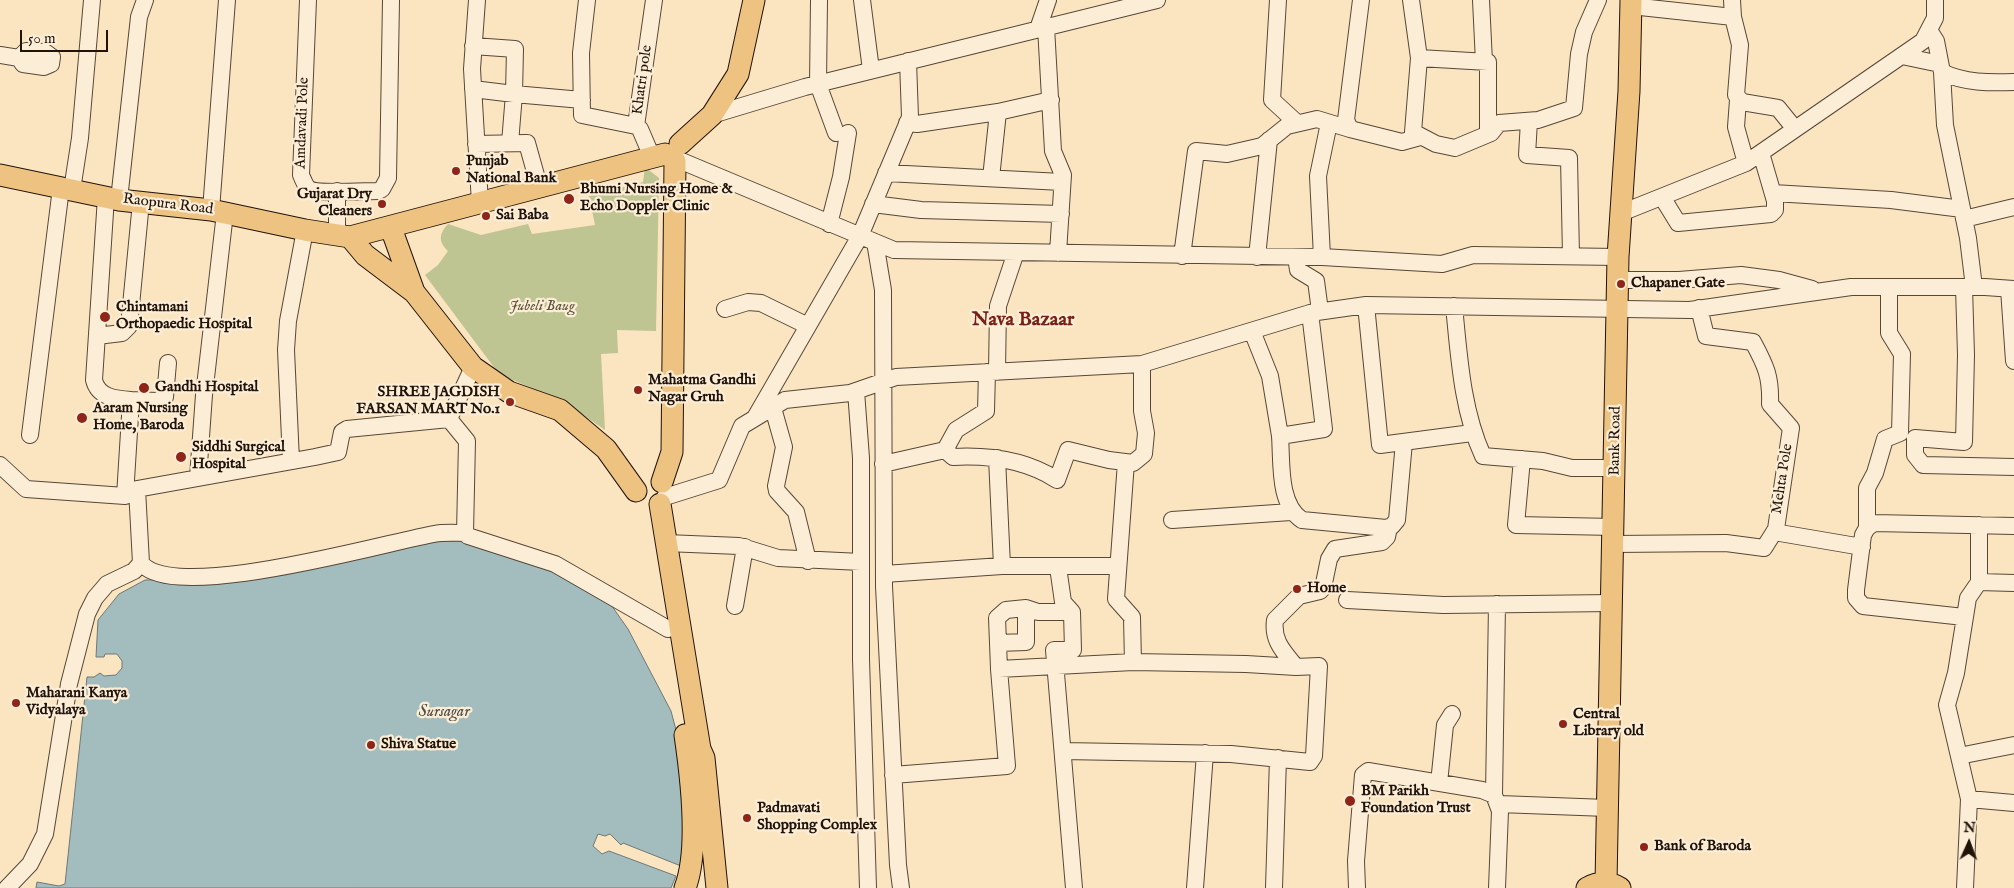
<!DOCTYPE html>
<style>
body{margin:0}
#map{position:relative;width:2014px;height:888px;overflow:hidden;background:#fbe4c0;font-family:"IM FELL English",serif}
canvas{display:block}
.north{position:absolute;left:1944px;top:818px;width:50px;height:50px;-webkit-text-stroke:4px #fcedd6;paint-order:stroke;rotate:2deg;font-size:14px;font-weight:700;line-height:20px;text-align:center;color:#20130a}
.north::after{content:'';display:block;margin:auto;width:18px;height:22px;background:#20130a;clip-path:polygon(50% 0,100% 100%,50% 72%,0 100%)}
.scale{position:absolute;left:20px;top:30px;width:88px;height:22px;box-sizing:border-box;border:2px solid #20130a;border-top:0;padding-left:6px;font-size:15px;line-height:18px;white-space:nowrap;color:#20130a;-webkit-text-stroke:4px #fcedd6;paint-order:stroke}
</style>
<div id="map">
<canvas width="2014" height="888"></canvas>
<div class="north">N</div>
<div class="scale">50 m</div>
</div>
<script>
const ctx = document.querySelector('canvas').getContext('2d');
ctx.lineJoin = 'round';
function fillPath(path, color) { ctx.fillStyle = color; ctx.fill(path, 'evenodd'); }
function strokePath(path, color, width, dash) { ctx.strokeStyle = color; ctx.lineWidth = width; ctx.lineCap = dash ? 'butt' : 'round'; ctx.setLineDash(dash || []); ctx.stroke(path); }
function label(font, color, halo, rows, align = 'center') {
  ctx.font = font + ' "IM FELL English",serif'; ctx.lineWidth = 4.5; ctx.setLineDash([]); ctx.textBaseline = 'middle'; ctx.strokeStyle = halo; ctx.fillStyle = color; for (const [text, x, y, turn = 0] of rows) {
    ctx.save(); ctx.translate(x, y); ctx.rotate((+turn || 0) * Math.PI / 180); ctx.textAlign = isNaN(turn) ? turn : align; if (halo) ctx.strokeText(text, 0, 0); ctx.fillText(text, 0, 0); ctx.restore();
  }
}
const green = new Path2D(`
 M645 167 659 178 656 331 617 330 618 353 601 354 605 430 566 403 499 374 425 275 438 265 448 251C438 241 439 234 448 224L481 235 528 224 532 234 595 225 589 196 643 182Z`);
const water = new Path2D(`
 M445 534 540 561 609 602 628 629 671 711 676 730 687 825 681 866 623 843 621 845 610 834 605 836 598 834 593 846 602 854 609 851 676 876 671 888H36L37 882 59 886 65 884 87 677H94L100 673 104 676 116 675 122 668V661L117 654H105L104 657H96L98 620 119 594 145 580 190 579Z`);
const minor = new Path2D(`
 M308 0 301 175C303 179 305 186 309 189 317 194 365 191 378 191L382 189 388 178 391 0
 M477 0 472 69 480 203
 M587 0 581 53 582 115 636 126
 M819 0 818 84 836 133
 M862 0 871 70
 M1278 0 1272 100 1297 123
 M1361 0 1346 120 1350 129 1402 142 1420 137
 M1411 0 1419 58 1413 132 1436 144 1455 148 1491 133 1499 123 1538 120 1574 108 1579 54 1584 32 1598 0
 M1481 0 1484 62
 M1732 0 1733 17 1740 45 1736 95 1742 102 1778 108 1795 129
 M1631 6 1733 17
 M1046 27 1053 151 1063 175 1058 253
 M1038 29 1048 0
 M1929 30 1936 41 1942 72C1964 83 1990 83 2014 82
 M473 46 515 49 514 94 582 100
 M0 55 19 58 23 64 44 67 51 64 52 57 45 52 26 51 19 58
 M1902 56 1940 64
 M1419 58 1488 62V134
 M1942 72 1945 125 1968 238 1974 287
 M473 89 514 94 510 143
 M1738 100 1736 127 1746 163
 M712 115 805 87 1157 0
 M1529 121 1527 155 1569 158 1571 256
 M907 123 917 124 998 112 1051 100
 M476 144 527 143 539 186
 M652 157 640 129 636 126 654 0
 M679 160 894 250 1322 257 1442 264 1473 255 1618 257
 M886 173 1062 182
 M991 178 998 112
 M72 190 80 138 92 0
 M1773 193 1891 200 1962 209
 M106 197 94 380C98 397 115 399 131 400L125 496
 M1662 197 1678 223 1771 214 1775 210V201L1761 153
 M119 200 139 17 145 0
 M873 204 921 210 1061 214
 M211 210 227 0
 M1621 213 1746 163 1923 41 1935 18V0
 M1964 219 2014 207
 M829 224 841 177 848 133
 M337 235V191
 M875 242 883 290 884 586 898 865 901 888
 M1182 256 1196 151 1227 154 1262 146 1287 126 1317 119 1350 129
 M1257 257 1269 140
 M1296 257 1298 270 1316 281 1320 311
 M1322 257 1318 176 1329 123
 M1619 280H1679L1741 275 1779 280 1812 289
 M1964 287 1966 355 1964 442 1915 438V455L1923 465 2014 467
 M2009 289 2014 361
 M1366 305 1380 445 1472 433
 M1454 306C1459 356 1462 410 1483 456L1543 461 1572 468H1615
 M725 309 748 302 761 303 808 326
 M1252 331 1270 376 1280 436 1324 429 1310 313
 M97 336 122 333 129 326 141 202
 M997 372 998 306 1016 252
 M856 391 861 458V659L868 888
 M131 400 157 401 165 397 168 363
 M773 408 784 447 776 486 777 491 796 512 808 561
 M756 416 860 236 910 117 908 61
 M449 419 467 441 465 533
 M30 435 61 188
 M1280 436C1282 463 1278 504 1302 520L1386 528 1392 526 1397 520 1404 442
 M945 450 953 457C990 455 1026 460 1057 480L1068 450 1109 460 1133 463 1144 454 1146 433 1142 411V364
 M1522 459 1516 525 1614 527
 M291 461 286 350 288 321 305 230
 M883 464 945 450 956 430 986 411 987 372
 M0 465 26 489 125 496 137 489 315 457 338 452 342 432 347 429 449 419 473 367
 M198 478 204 395 225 213
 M665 497 719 480 742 426 785 400 850 393 896 377 1142 364 1310 313 1366 305 1690 310 1851 287H1985L2014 289
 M1172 520 1291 512
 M1979 525V582L2014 583
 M1867 528V488L1875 473 1885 439 1900 433 1902 354 1889 333V287
 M1774 532 1862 547
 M666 543 739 546 778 558 861 562
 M1613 544 1726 543 1764 548 1776 529 1791 428 1770 404C1771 377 1766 366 1753 342L1706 336 1699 308
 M141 563C173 604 384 543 434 534 444 532 455 533 465 533L468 536 555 564 668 629
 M1002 566H1118
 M884 574 1002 566 997 458
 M1347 600 1443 605 1612 603
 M735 606 745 547
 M1072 612 1073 650H1054L1074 888
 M1964 617 1863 606 1856 598V590L1863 535 1867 528 1874 523 2014 526
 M998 643 997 618 1006 610 1026 608
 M1296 667C1284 652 1272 641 1275 620L1299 596 1320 591 1323 588 1329 559 1335 549 1382 542 1387 537 1389 527
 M999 669 998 643 1026 642V608L1038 612H1072L1063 602 1058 567
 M1063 751 1231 754 1310 762 1314 756 1319 666 1296 667 1246 664 1133 662
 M1959 756 2014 745
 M893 775 1007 766 999 669 1133 662 1132 617 1116 599 1126 462
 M1439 783 1445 725 1452 714
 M1494 795 1497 604
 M1969 799 2014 803
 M1499 804 1607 808
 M7 888 30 864 45 834 69 684 87 614 95 598 107 584 134 571 141 563 137 489
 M1195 888 1205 753
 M1274 888 1278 758
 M1357 888 1356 861 1363 775 1368 771 1482 790 1494 795 1500 811 1497 888
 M1965 888 1969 799 1947 705 1956 673 1968 598 1979 582`);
const major = new Path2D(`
 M680 144 712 115 738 74 754 0
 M0 175 119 200 211 210 305 230 350 237 665 154
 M391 228 414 292 473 367 509 392 560 410 606 449 636 491
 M350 237 365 255 414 292
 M662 482 672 452 675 161
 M660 504 700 749 704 758 717 888
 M685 735C691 776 700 849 685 888
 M1606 883 1618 257 1629 91 1631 0
 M1587 888C1598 882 1609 881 1620 888`);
const markers = [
 [456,171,5,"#8f2418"],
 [569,199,6,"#8f2418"],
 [382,204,5,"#8f2418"],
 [486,216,5,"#8f2418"],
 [1621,284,5,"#8f2418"],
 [105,317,6,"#8f2418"],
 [144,388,6,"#8f2418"],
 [638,390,5,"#8f2418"],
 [510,402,5,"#8f2418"],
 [82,418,6,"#8f2418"],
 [181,457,6,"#8f2418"],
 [1297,589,5,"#8f2418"],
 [16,703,5,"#8f2418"],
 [1563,724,5,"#8f2418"],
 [371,745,5,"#8f2418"],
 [1350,801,6,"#8f2418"],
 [747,818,5,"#8f2418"],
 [1644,847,5,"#8f2418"]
];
const streetNames = [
 ["Khatri pole",643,80,-82],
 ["Amdavadi Pole",303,123,-88],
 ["Raopura Road",168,205,7],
 ["Bank Road",1616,441,-89],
 ["Mehta Pole",1783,479,-81]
];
const poiNames = [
 ["Punjab",466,162],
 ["National Bank",466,179],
 ["Bhumi Nursing Home &",580,190],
 ["Echo Doppler Clinic",580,207],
 ["Gujarat Dry",372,195,"right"],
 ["Cleaners",372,212,"right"],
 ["Sai Baba",496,216],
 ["Chapaner Gate",1631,284],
 ["Chintamani",116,308],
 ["Orthopaedic Hospital",116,325],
 ["Mahatma Gandhi",648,381],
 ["Nagar Gruh",648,398],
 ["Gandhi Hospital",155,388],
 ["SHREE JAGDISH",500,393,"right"],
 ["FARSAN MART No.1",500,410,"right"],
 ["Aaram Nursing",93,409],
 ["Home, Baroda",93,426],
 ["Siddhi Surgical",192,448],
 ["Hospital",192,465],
 ["Home",1307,589],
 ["Maharani Kanya",26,694],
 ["Vidyalaya",26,711],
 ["Central",1573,715],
 ["Library old",1573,732],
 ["Shiva Statue",381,745],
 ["BM Parikh",1361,792],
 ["Foundation Trust",1361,809],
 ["Padmavati",757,809],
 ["Shopping Complex",757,826],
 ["Bank of Baroda",1654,847]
];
const parkNames = [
 ["Jubeli Baug",542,307]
];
const waterNames = [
 ["Sursagar",444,713]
];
const districtNames = [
 ["Nava Bazaar",1023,321]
];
fillPath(green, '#bec492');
fillPath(water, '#a3bcbd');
strokePath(water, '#6f7875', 1);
strokePath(minor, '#574738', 18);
strokePath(major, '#20130a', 23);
strokePath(minor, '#fcedd6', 16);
strokePath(major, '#eec280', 21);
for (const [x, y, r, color] of markers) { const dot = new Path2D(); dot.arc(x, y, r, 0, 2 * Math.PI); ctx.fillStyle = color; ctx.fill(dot); strokePath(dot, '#fcedd6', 2); }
label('15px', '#20130a', '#fcedd6', streetNames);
label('bold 15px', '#20130a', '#fcedd6', poiNames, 'left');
label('italic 15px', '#57513a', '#fcedd6', parkNames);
label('italic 16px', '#4e4e49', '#fcedd6', waterNames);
label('bold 20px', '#7a1f14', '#fcedd6', districtNames);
</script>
